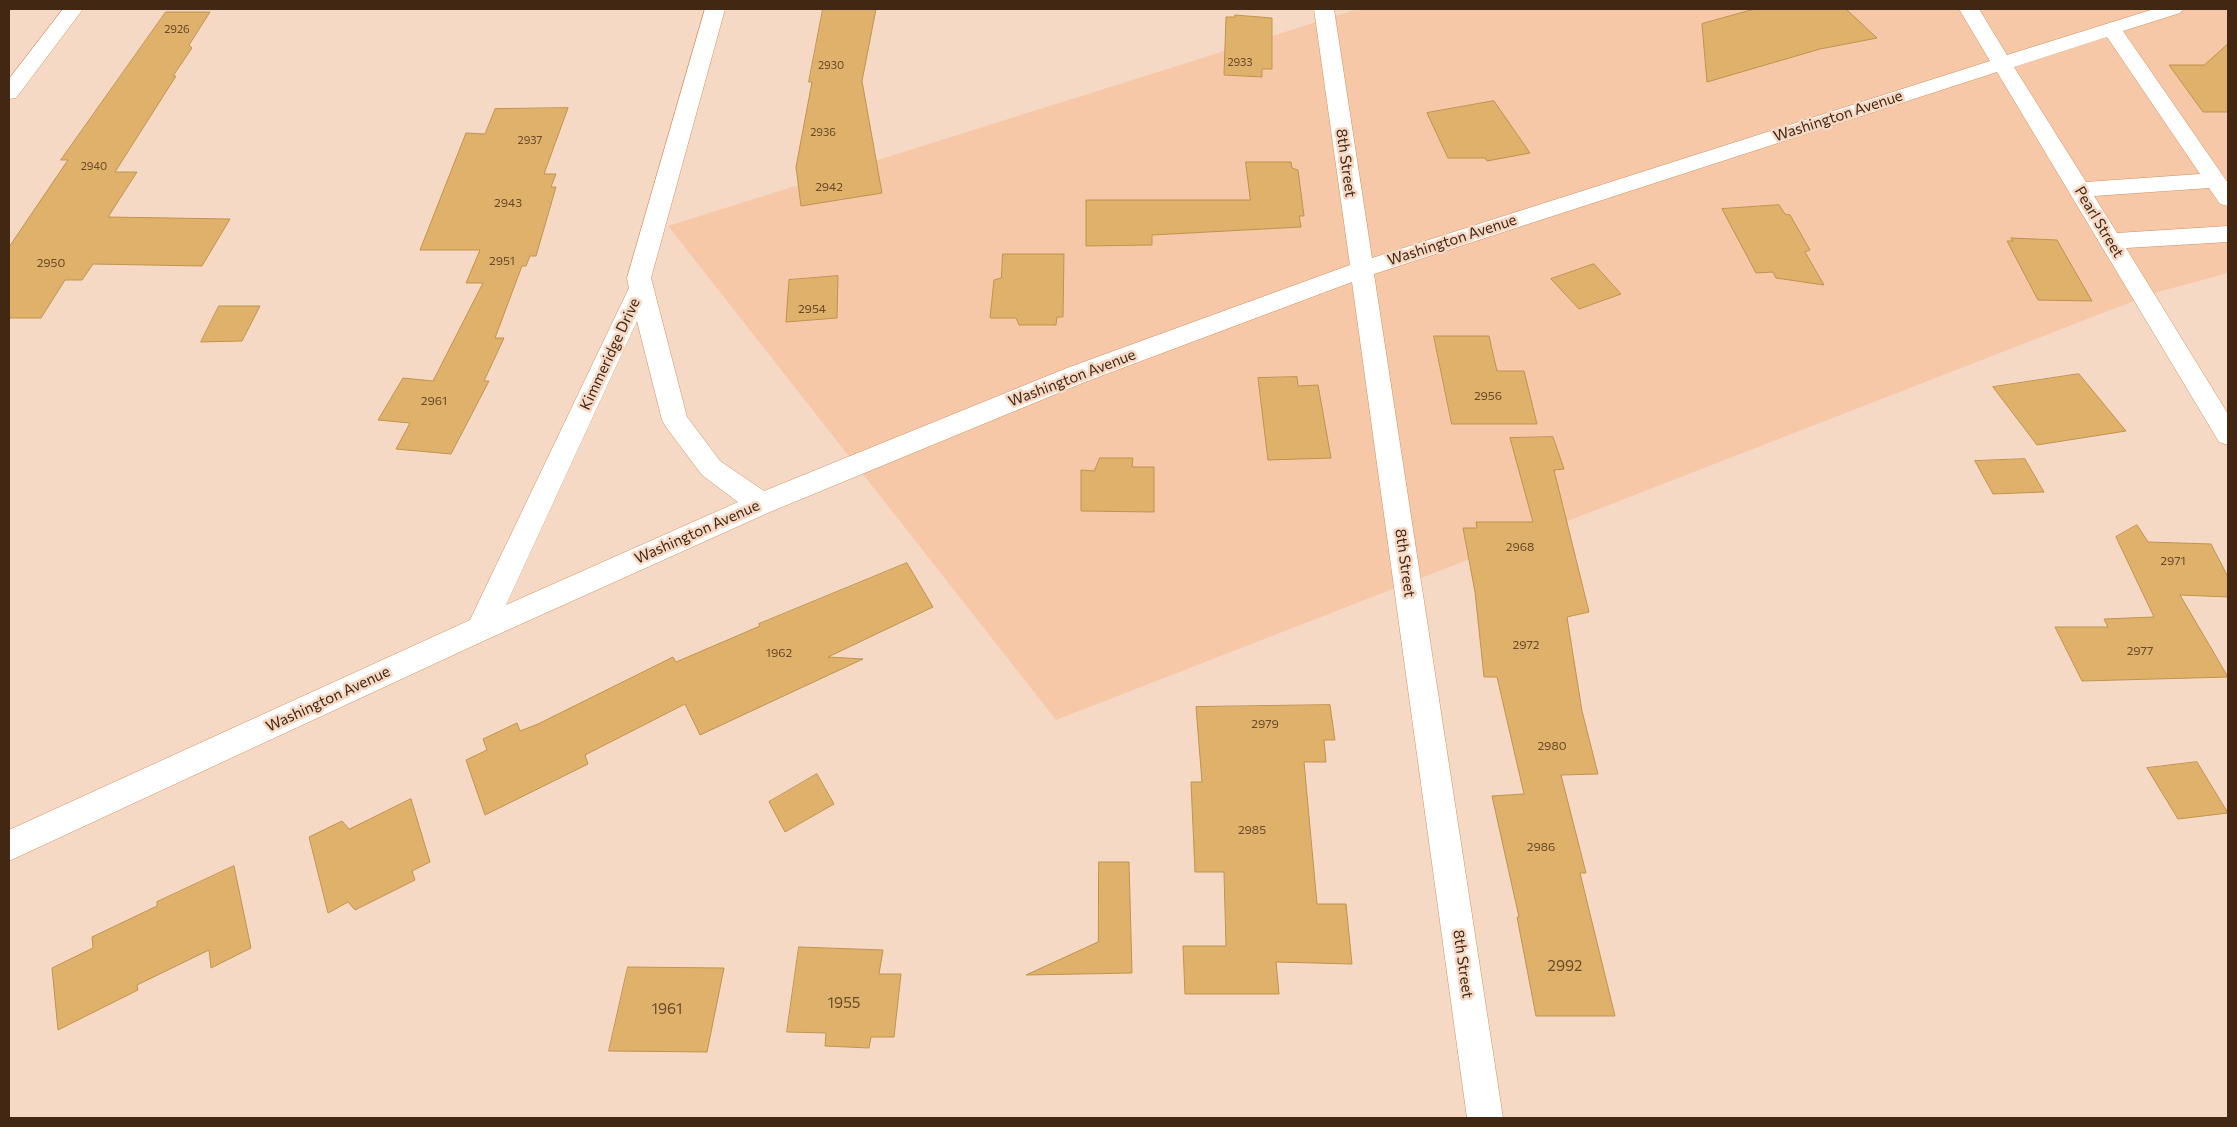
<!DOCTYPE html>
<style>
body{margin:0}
#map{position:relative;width:2237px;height:1127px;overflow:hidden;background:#f6d9c5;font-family:Commissioner,sans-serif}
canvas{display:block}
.frame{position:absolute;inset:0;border:10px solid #422713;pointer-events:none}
</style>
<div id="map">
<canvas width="2237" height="1127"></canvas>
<div class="frame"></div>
</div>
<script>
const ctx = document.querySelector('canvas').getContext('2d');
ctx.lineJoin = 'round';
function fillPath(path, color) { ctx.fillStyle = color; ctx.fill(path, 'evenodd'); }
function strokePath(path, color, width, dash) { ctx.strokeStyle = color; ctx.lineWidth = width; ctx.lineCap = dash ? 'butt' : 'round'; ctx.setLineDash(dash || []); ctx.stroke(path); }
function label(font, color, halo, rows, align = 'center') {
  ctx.font = font + ' Commissioner,sans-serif'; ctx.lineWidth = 5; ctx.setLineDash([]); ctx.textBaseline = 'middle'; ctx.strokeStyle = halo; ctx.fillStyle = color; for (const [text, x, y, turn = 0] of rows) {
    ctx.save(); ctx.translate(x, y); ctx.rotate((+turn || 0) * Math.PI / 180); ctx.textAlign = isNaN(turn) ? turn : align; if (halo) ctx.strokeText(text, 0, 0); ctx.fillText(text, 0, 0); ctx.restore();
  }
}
const built = new Path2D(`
 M1358 9H2228V273L2158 292 2095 316 1056 720 668 226Z`);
const building = new Path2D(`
 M823 9H876L862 81 882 193 801 206 796 167 812 82H809Z
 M1755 9H1846L1877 38 1820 49 1707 82 1702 24Z
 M166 12H210L189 45 192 48 173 76H176L115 172H137L108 217 230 219 202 266 93 264 82 280H65L41 318H9V247L68 160H61Z
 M1235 15 1272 18V69H1262V77L1224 75 1226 17H1235Z
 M2228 44V112H2203L2169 65H2204Z
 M1494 101 1530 153 1487 161 1485 158H1448L1427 113Z
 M568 108 544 174H556L551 187H556L536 256H530L526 266H522L495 338H504L484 381H489L451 454 396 449 410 423 378 420 403 378 433 381 483 283H466L480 250H420L466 133 485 134 495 109Z
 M1246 162H1291L1292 168 1298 170 1304 216H1299L1301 227 1152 235V245L1086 246V200H1250Z
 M1779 205 1785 214 1790 215 1810 250 1805 252 1824 285 1776 278 1773 272 1756 273 1722 209Z
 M2011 238 2057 240 2092 301 2038 300 2007 241H2013Z
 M1003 254H1064L1063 317H1057L1056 325H1019L1016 318H990L994 280 1001 278Z
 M1594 264 1621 294 1579 309 1551 279Z
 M838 276 837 318 786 322 789 280Z
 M219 306H260L242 341 201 342Z
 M1434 336H1489L1497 371H1524L1537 424H1452Z
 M2079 374 2126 431 2037 445 1993 387Z
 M1297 377 1298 386 1318 385 1331 458 1268 460 1258 378Z
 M1553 437 1564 469 1554 470 1589 612 1567 617 1582 711 1598 774 1561 775 1586 873H1580L1615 1016H1536L1517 917H1519L1492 796 1524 794 1497 677H1484L1475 592 1463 528H1477L1476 522H1533L1510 438Z
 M1100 458H1133L1132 467H1154V512L1081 511V470L1094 471Z
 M2025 459 2044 492 1993 494 1975 461Z
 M2137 525 2148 542 2211 544 2228 577V597L2180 595 2228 677 2082 681 2055 627H2108L2104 619 2154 617 2116 537Z
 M907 563 933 607 828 657 863 659 700 735 685 704 585 755 588 764 485 815 466 760 487 750 483 739 517 723 520 731 538 724 673 657 676 662 760 626 759 624Z
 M1330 705 1335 740H1324L1326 762H1304L1317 904H1346L1352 964 1276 962 1279 994H1185L1183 946H1226L1224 872H1195L1191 782H1202L1196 707Z
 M2197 762 2228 813 2178 819 2147 768Z
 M817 774 834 804 785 832 769 802Z
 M411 799 430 862 412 871 415 880 355 910 348 902 328 913 309 837 342 821 349 829Z
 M1099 862H1129L1132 973 1026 975 1098 942Z
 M234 866 251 948 211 968 209 950 137 985 138 990 58 1030 52 968 93 948 92 937 157 906V902Z
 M799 947 883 950 879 974H901L894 1037H871L869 1048 825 1046 826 1033 787 1032Z
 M628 967 724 968 707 1052 609 1051Z`);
const minor = new Path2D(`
 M63 9H83L16 98 9 99V79Z
 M705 9H725L651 278 687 417 720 461 764 491 1067 368 1350 265 1314 9H1334L1372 258 1990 61 1959 9H1979L2007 55 2154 9H2183L2180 13 2123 31 2228 183V206L2220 204 2209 188 2094 196 2117 233 2228 226V242L2126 248 2228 414V445L2219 442 1997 72 1374 274 1503 1118H1467L1352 282 1085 382 770 512 490 638 9 861V830L470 620 629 288 627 278ZM2107 37 2200 174 2086 182 2014 67ZM637 321 662 420 666 427 702 475 738 502 506 605Z`);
const farNumbernames = [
 ["2926",177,29],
 ["2933",1240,62],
 ["2930",831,65],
 ["2936",823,132],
 ["2937",530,140],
 ["2940",94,166]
];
const numberNames = [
 ["2942",829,187],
 ["2943",508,203],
 ["2951",502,261],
 ["2950",51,263],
 ["2954",812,309],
 ["2956",1488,396],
 ["2961",434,401],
 ["2968",1520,547],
 ["2971",2173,561],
 ["2972",1526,645],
 ["2977",2140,651],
 ["1962",779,653],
 ["2979",1265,724],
 ["2980",1552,746],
 ["2985",1252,830],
 ["2986",1541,847]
];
const streetNames = [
 ["Washington Avenue",1838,116,-18],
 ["8th Street",1346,163,82],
 ["Pearl Street",2099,222,59],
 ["Washington Avenue",1452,240,-18],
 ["Kimmeridge Drive",610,354,-65],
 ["Washington Avenue",1072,378,-21],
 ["Washington Avenue",697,532,-24],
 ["8th Street",1405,563,82],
 ["Washington Avenue",328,699,-25],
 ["8th Street",1463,964,82]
];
const nearNumbernames = [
 ["2992",1565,966],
 ["1955",844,1003],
 ["1961",667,1009]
];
fillPath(built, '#f6c8a8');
fillPath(building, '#dfb16a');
strokePath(building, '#c0934d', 1);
strokePath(minor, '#d2905f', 1);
fillPath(minor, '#fff');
label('11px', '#694a29', null, farNumbernames);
label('12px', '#694a29', null, numberNames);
label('15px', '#422713', '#f6d9c5', streetNames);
label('15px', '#694a29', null, nearNumbernames);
</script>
